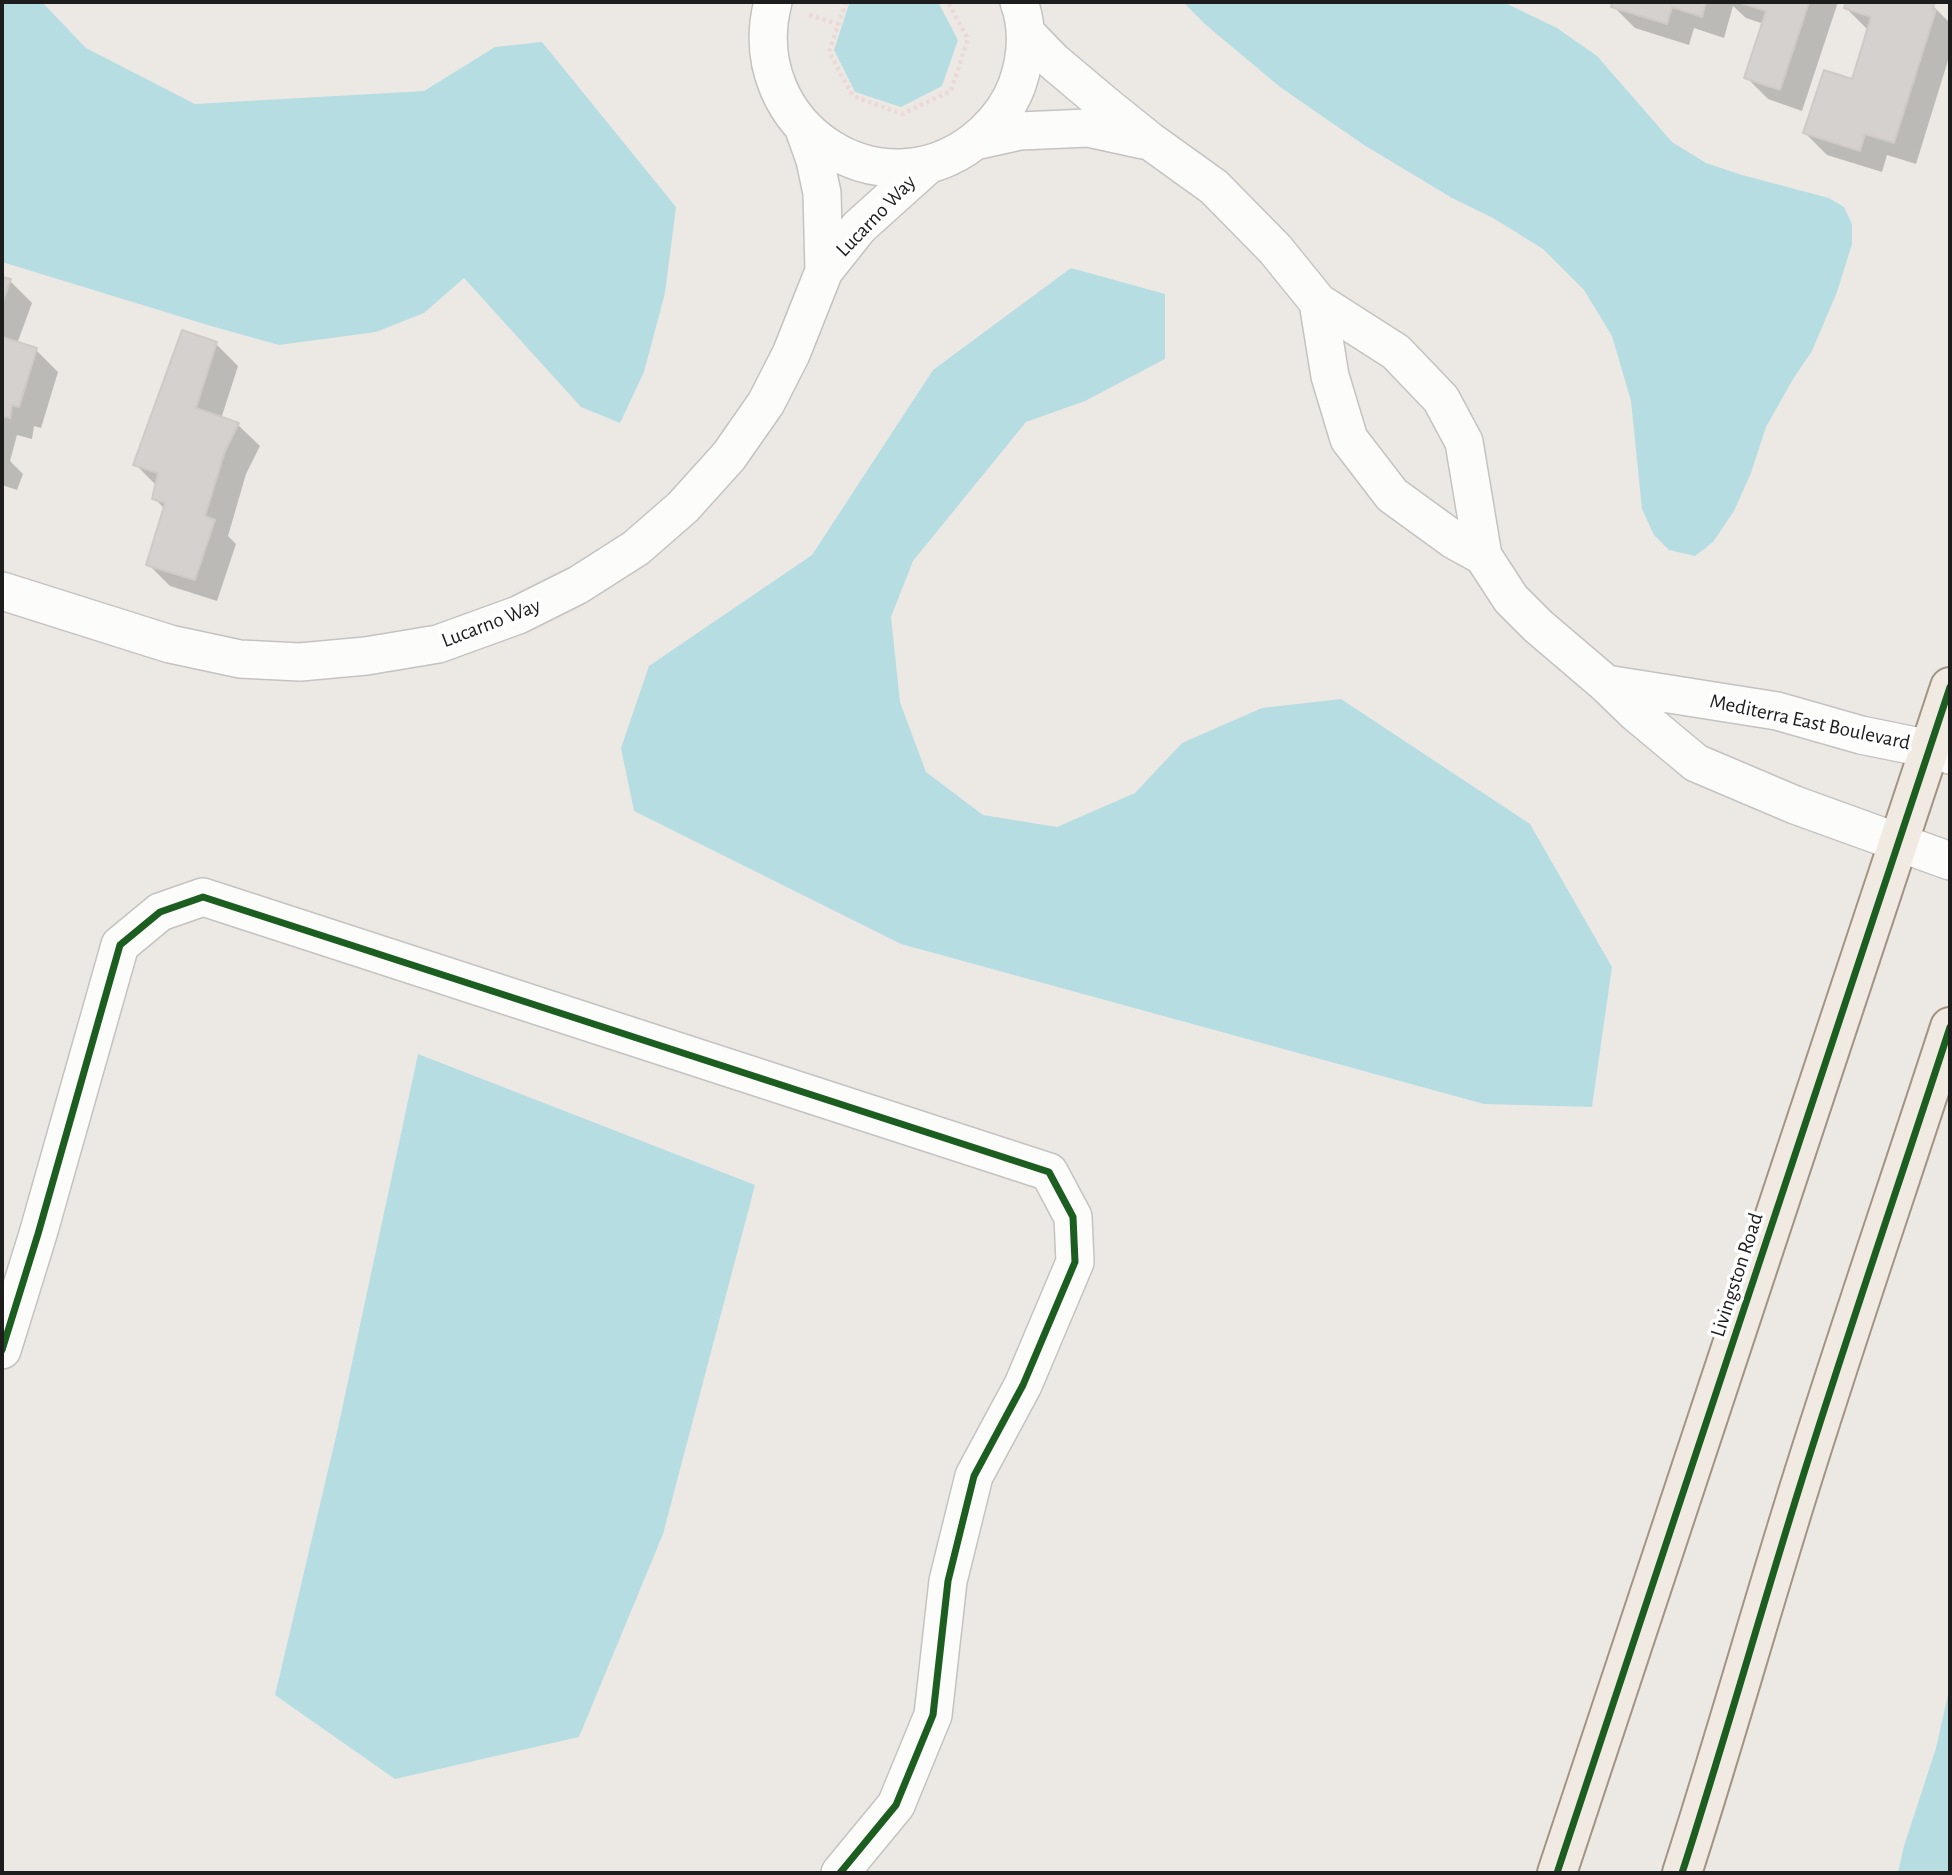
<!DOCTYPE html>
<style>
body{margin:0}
#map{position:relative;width:1952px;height:1875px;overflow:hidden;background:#ece9e5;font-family:"Alegreya Sans",sans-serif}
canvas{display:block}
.frame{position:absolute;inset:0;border:4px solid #1d1d1d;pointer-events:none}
</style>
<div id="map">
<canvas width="1952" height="1875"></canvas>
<div class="frame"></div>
</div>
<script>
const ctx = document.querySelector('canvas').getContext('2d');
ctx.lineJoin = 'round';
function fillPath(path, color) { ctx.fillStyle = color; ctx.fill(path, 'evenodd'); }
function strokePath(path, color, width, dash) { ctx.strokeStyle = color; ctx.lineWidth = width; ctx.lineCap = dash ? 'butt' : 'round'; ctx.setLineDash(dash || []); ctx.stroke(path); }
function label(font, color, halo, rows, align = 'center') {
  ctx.font = font + ' "Alegreya Sans",sans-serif'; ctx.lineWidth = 7; ctx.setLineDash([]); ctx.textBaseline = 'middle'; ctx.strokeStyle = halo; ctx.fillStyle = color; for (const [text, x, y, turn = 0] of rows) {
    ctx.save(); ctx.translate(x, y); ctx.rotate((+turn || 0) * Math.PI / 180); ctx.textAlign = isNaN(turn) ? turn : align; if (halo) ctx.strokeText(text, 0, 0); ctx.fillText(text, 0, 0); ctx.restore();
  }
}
const water = new Path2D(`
 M2 2H42L86 48 195 104 424 91 495 47 542 42 676 207 665 293 644 372 620 423 581 407 464 278 424 313 376 332 279 345 211 326 2 262Z
 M854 2H938L958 40 942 86 901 107 855 92 834 50 849 4Z
 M1183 2H1503L1557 28 1597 56 1672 142 1706 163 1742 175 1829 198 1844 207 1852 224V244L1837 292 1812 351 1793 379 1766 427 1751 473 1734 511 1713 542 1695 556 1669 550 1654 535 1642 509 1631 401 1612 336 1584 290 1543 249 1493 218 1452 198 1364 145 1280 87 1206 25Z
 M1071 268 1165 294V359L1085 401 1026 422 913 561 891 617 900 702 926 772 983 815 1057 827 1135 793 1182 743 1262 708 1341 699 1530 824 1612 967 1592 1107 1484 1104 901 944 634 811 621 748 649 666 812 555 933 370Z
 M418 1054 755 1185 663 1534 579 1737 395 1779 275 1695 338 1428Z
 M1950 1686V1873H1898L1904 1846 1936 1748Z`);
const shadow = new Path2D(`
 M1614 2H1838L1802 111 1768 99 1746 77 1764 24 1746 18 1733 6 1724 38 1694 28 1689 45 1635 28 1613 6Z
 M1848 2H1936L1934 7 1950 23V54L1916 164 1887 155 1882 172 1827 155 1805 133 1853 81 1869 31 1846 8Z
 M2 278 10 281 32 303 17 344 36 350 58 372 41 428 34 426 32 439 17 435 10 461 23 474 17 490 2 485Z
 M216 344 238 366 221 419 238 425 260 446 246 474 228 536 236 544 217 601 170 586 148 564 165 509 154 498 157 486 135 464Z`);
const building = new Path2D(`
 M1612 2H1706L1702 17 1672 7 1667 24 1611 7Z
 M1738 2H1809L1780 90 1744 78 1766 11Z
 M1846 2H1926L1934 4 1932 9 1936 10 1894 143 1865 134 1860 151 1803 133 1824 70 1852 79 1871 17 1844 8Z
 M2 277 11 279 2 304Z
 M182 330 217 342 196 408 239 423 225 451 205 516 215 520 195 580 146 565 165 503 152 499 158 473 133 465Z
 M2 337 37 348 19 407 12 405 10 418 2 416Z`);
const path = new Path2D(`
 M846 2 829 52 853 96 902 114 951 91 968 39 948 2
 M809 15 838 24`);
const minor = new Path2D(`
 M773 2C740 128 887 222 984 133 998 120 1010 104 1017 85 1026 59 1029 29 1019 2
 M1025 32 1053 61 1104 104 1150 141 1214 187 1275 249 1318 302 1396 352 1441 399 1464 442 1483 556 1511 599 1538 626 1606 684 1636 713 1696 763 1795 805 1950 861
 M804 129 815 160 822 193 824 271
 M975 141 1020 131 1088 128 1143 140
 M1318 302 1330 376 1349 439 1392 495 1454 540 1483 556
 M2 591 170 644 240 659 300 662 366 656 438 644 518 615 578 585 636 548 683 507 729 456 766 403 791 354 824 271 859 227 929 164
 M1606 684 1777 711 1861 735 1930 749 1950 755
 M2 1350 38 1234 120 945 160 912 203 897 1049 1172 1073 1217 1075 1262 1023 1385 974 1476 948 1581 933 1715 896 1805 840 1873`);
const major = new Path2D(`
 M1557 1873 1950 687
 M1682 1873C1723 1746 1759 1617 1799 1489 1847 1335 1900 1181 1950 1027`);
const cycleway = new Path2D(`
 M2 1350 38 1234 120 945 160 912 203 897 1049 1172 1073 1217 1075 1262 1023 1385 974 1476 948 1581 933 1715 896 1805 840 1873
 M1557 1873 1950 687
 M1682 1873C1723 1746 1759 1617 1799 1489 1847 1335 1900 1181 1950 1027`);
const streetNames = [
 ["Lucarno Way",876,216,-46],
 ["Lucarno Way",491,623,-21],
 ["Mediterra East Boulevard",1810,722,12],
 ["Livingston Road",1737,1275,-72]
];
fillPath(water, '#b6dde2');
fillPath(shadow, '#0003');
fillPath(building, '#d4d1ce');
strokePath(building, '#cfcac6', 2);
strokePath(minor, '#c4c3c1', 40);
strokePath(major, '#a29482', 42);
strokePath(path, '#ebd8d7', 4.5, [3.5, 3.5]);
strokePath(minor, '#fcfcfb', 37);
strokePath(major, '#f0eae3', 38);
strokePath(cycleway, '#1b5e20', 7);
label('21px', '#1d1d1d', '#fff', streetNames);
</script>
